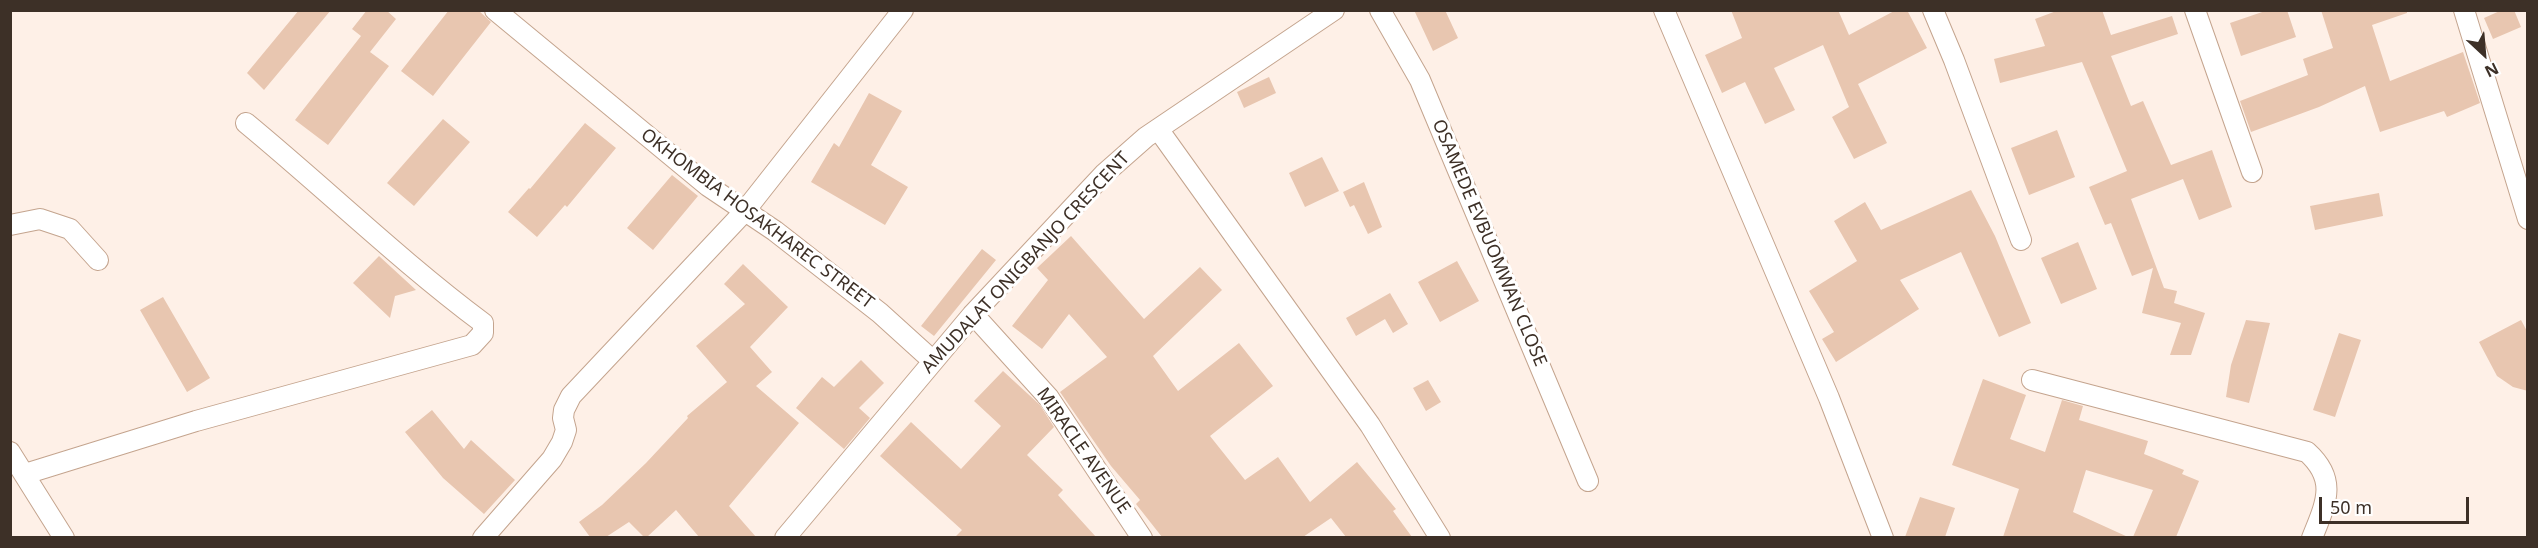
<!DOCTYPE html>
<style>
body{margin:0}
#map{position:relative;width:2538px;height:548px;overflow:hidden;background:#fef0e7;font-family:"Noto Sans",sans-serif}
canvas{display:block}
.frame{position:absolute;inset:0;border:12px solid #3d3027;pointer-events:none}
.north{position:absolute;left:2454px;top:24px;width:60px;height:60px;-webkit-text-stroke:4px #fff;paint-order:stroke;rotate:154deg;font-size:16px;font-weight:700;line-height:24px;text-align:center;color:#3d3027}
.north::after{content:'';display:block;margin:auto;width:21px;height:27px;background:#3d3027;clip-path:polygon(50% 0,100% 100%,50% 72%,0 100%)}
.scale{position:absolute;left:2319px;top:497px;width:150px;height:27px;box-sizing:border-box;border:3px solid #3d3027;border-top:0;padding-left:8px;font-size:18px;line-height:21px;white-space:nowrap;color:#3d3027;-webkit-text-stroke:4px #fff;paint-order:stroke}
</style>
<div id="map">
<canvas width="2538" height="548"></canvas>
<div class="frame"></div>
<div class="north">N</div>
<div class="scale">50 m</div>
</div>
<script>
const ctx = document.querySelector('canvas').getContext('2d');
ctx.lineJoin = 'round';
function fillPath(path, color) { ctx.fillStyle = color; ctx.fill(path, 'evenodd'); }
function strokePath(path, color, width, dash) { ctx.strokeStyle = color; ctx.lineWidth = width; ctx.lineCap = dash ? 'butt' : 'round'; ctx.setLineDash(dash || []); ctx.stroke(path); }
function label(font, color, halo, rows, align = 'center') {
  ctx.font = font + ' "Noto Sans",sans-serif'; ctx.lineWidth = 6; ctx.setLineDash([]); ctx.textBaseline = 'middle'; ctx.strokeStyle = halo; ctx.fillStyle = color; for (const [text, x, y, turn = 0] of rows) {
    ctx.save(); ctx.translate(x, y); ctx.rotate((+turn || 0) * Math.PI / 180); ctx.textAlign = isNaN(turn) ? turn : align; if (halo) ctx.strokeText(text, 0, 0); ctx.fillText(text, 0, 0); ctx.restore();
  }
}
const building = new Path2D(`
 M299 10H331L264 90 247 73Z
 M367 10H386L396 19 370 52 389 66 328 145 295 120 361 36 352 29Z
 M449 10H478L491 22 433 96 401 71Z
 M1414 10H1445L1458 38 1433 51Z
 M1731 10H1838L1849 35 1896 10H1907L1927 48 1858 84 1887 143 1854 159 1832 117 1849 107 1823 45 1774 68 1795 110 1765 124 1745 82 1722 93 1705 55 1742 38Z
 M2059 10H2102L2111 35 2172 16 2178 34 2111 56 2131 106 2143 101 2171 165 2212 150 2232 207 2199 220 2183 179 2131 199 2164 288 2177 291 2174 303 2205 313 2191 355H2170L2181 323 2142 313 2153 268 2132 276 2111 223 2105 225 2089 187 2127 171 2082 62 2000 83 1994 59 2045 46 2035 19Z
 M2268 10H2287L2296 37 2241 56 2230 23Z
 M2321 10H2407V13L2372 25 2390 81 2463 52 2480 103 2447 117 2444 111 2380 132 2365 86 2319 107 2251 132 2240 101 2308 75 2303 59 2333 48Z
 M2502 10H2514L2521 27 2493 39 2484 18Z
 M1269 77 1276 93 1244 108 1237 92Z
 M869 93 902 111 871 165 908 187 885 225 811 182 834 143 839 147Z
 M443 119 470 142 414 206 387 183Z
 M585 123 616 148 567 207 565 205 537 237 508 212 529 188 530 189Z
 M2057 130 2075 177 2029 195 2011 148Z
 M1322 157 1339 191 1305 207 1289 173Z
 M672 175 698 196 653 250 627 228Z
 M1364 182 1382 227 1368 234 1354 205 1350 207 1343 192Z
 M1971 190 1995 236 2031 323 1999 337 1961 252 1900 280 1919 309 1836 362 1822 339 1834 332 1809 291 1857 261 1834 221 1865 202 1881 230Z
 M2379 193 2383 216 2315 230 2310 206Z
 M1071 236 1144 319 1200 267 1222 290 1153 356 1178 391 1239 343 1273 386 1210 436 1245 480 1278 457 1310 502 1357 462 1396 509 1393 511 1412 537H1346L1331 518 1303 537H1162L1136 504 1140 500 1111 466 1060 392 1107 357 1069 314 1042 349 1012 326 1048 280 1037 268Z
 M2078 242 2097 289 2061 304 2041 258Z
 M982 249 996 260 934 336 921 326Z
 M379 256 416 290 395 296 390 318 353 283Z
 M1457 261 1479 301 1440 322 1418 282Z
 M743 264 788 307 750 347 772 372 756 386 799 423 729 506 756 537H699L676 510 647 537H644L629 522 606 537H590L579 522 602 505 646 463 688 418 687 416 727 382 696 346 745 304 724 284Z
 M1390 293 1408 324 1393 333 1385 319 1356 336 1346 318Z
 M163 297 210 378 187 392 140 310Z
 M2246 320 2270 323 2249 403 2226 397 2231 365Z
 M2521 320 2528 333V391L2513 387 2497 376 2479 342Z
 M2339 333 2361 340 2335 417 2313 410Z
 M861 360 884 383 859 408 870 418 844 449 796 408 822 377 834 387Z
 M1003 371 1040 405 1054 427 1027 455 1063 490 1058 495 1096 537H955L962 530 880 456 911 422 961 469 1001 426 974 401Z
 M1983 379 2026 395 2010 439 2045 452 2062 400 2083 406 2079 420 2148 441 2144 454 2184 470 2182 474 2199 481 2176 537H2133L2153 490 2086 470 2073 512 2128 537H2003L2019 489 1952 465Z
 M1428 380 1441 402 1426 411 1413 388Z
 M432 410 464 449 471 440 515 480 484 514 443 478 405 432Z
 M1920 497 1955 508 1945 537H1905Z`);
const street = new Path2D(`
 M495 10 708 186 775 231 880 313 933 361
 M1380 10 1420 80 1588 481
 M1664 10 1829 398 1883 538
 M1933 10 1954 60 2021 240
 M2195 10 2252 172
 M2464 10 2528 219
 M1158 129 1370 425 1440 538
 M10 225 40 219 70 229 98 260
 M973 314 1049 398 1142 538
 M2032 380 2307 452C2338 480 2326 503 2312 538
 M10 452 64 538
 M25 474 196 421 472 345 483 333V323C400 261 326 189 246 123
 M483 538 552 459 562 442 566 430 563 418 564 410 571 396 744 212 903 10
 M785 538 973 314 1104 174 1146 137 1334 10`);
const streetNames = [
 ["OKHOMBIA HOSAKHAREC STREET",757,219,37],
 ["OSAMEDE EVBUOMWAN CLOSE",1489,243,67],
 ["AMUDALAT ONIGBANJO CRESCENT",1026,263,-47],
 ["MIRACLE AVENUE",1083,451,55]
];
fillPath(building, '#e8c6b0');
strokePath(street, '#c4a48e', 22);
strokePath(street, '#fff', 20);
label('18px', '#3d3027', '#fff', streetNames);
</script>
